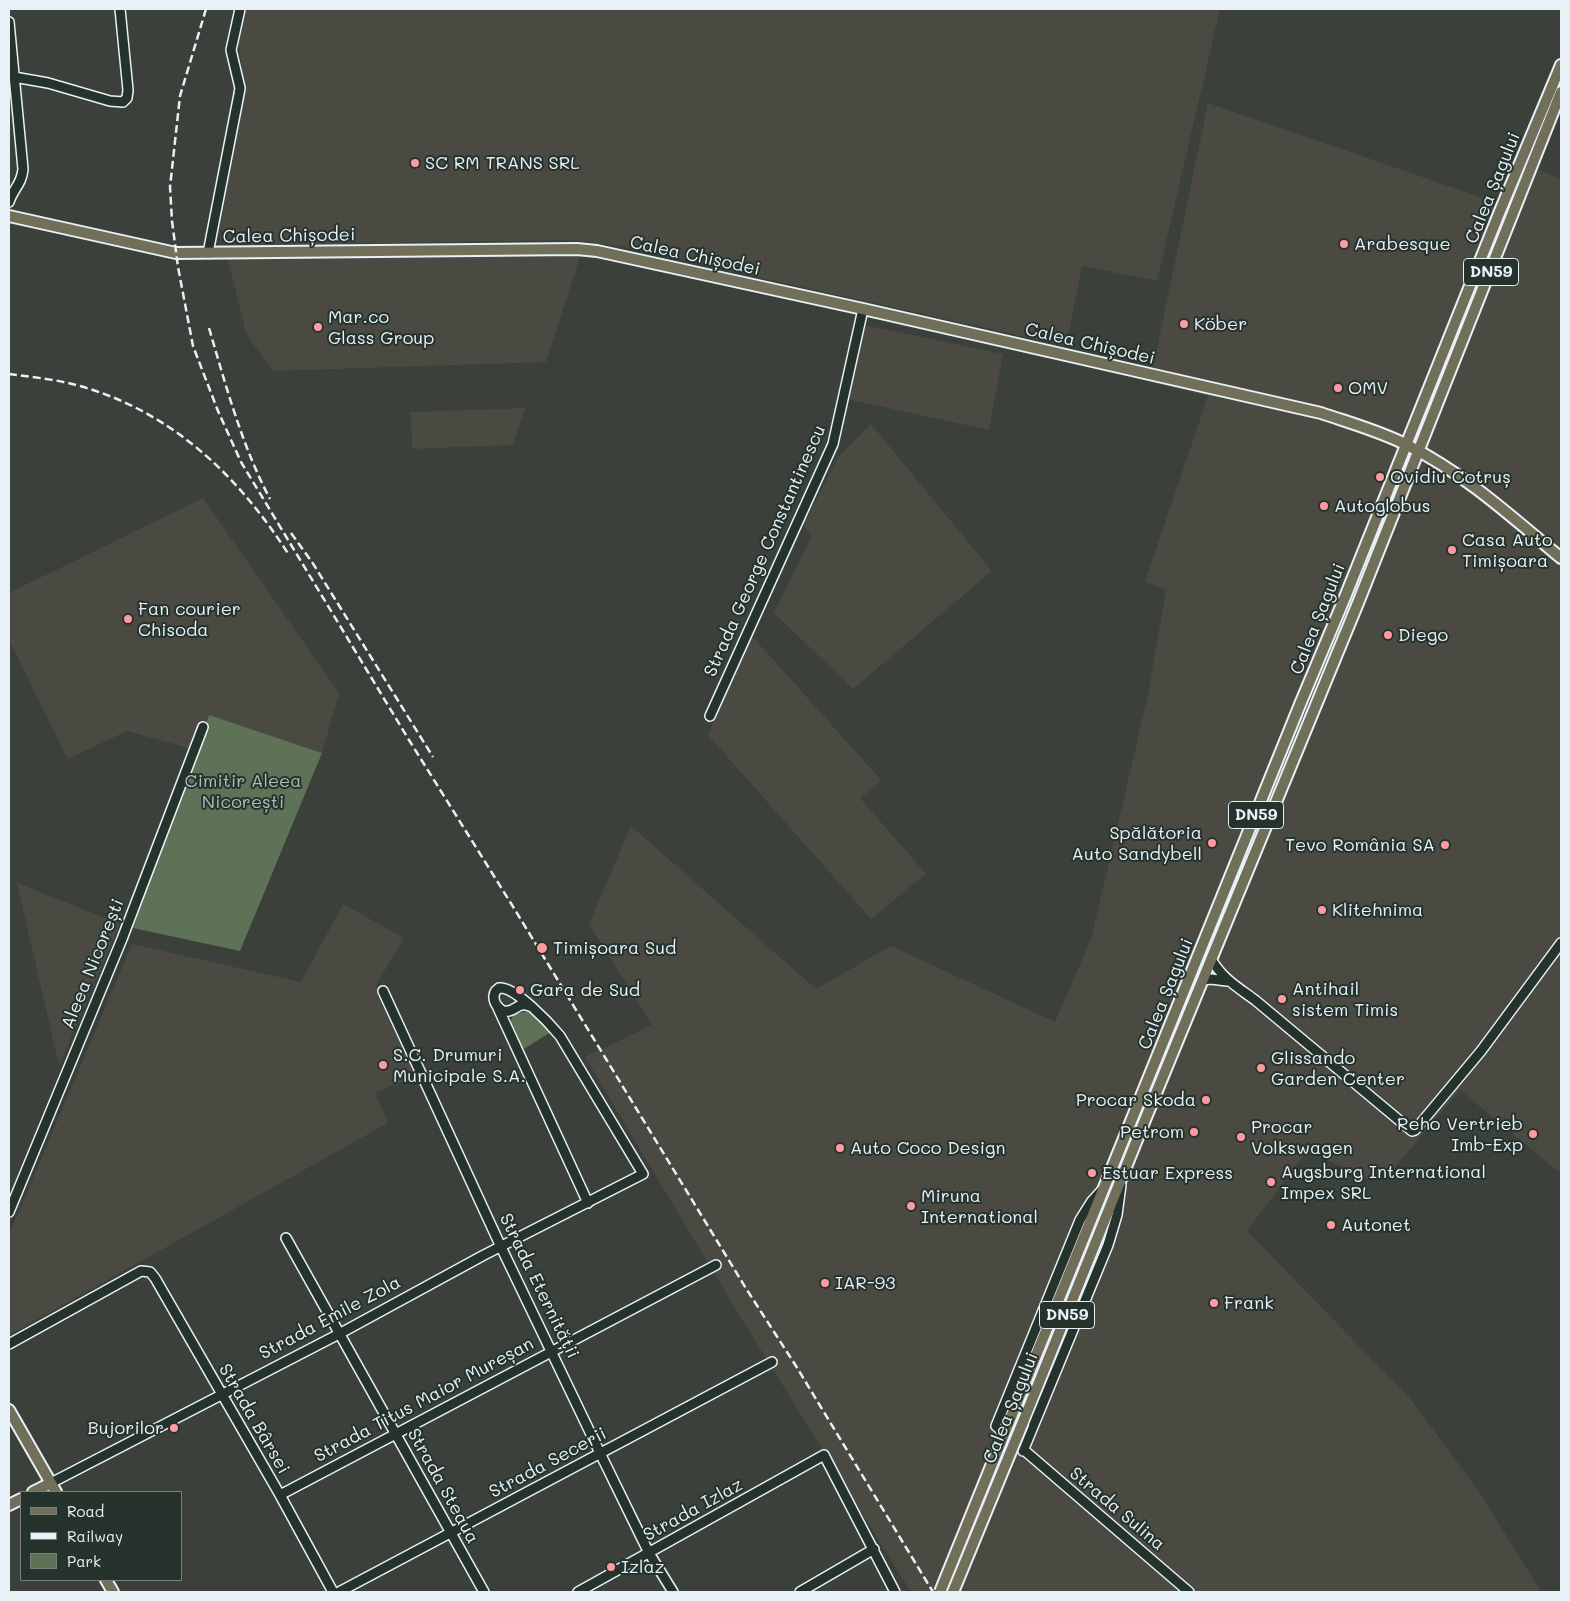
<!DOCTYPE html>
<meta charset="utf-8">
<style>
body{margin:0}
#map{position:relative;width:1570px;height:1601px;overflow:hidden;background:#3b403a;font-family:Mali,sans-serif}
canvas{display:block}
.frame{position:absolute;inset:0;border:10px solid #e8f1f8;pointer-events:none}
.legend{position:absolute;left:20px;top:1491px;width:162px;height:90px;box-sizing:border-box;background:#26332d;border:1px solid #747f7e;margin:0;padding:6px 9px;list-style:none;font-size:15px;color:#e8f1f8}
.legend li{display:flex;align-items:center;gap:10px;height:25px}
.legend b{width:25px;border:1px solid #747f7e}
</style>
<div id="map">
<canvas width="1570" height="1601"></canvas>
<div class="frame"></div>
<ul class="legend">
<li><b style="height:6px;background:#716e59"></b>Road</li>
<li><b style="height:6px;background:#e8f1f8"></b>Railway</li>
<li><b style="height:14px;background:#5d7256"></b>Park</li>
</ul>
</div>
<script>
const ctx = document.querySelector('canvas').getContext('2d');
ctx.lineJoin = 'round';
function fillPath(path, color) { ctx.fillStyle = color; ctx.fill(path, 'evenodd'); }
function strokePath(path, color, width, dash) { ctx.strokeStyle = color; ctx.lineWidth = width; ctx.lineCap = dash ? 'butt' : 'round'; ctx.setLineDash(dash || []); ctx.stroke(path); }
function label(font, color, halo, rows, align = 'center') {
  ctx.font = font + ' Mali,sans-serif'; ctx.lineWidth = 4; ctx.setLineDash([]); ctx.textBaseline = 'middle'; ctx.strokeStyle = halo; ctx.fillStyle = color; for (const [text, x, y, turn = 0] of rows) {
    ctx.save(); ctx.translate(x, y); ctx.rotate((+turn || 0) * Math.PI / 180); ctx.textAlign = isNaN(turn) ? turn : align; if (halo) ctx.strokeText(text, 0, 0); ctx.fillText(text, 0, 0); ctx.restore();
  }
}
const built = new Path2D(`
 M244 9H1220L1157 281 1082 266 1066 346 620 246 571 240 253 245 232 241 220 229 243 80 238 34Z
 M1208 103 1518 210 1537 169 1561 179V1172L1550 1165 1460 1090 1390 1173 1368 1179 1307 1151 1247 1231 1408 1396 1478 1490 1541 1592H911L733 1305 585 1057 652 1025 589 924 631 826 816 989 891 946 1055 1022 1091 939 1148 695 1166 590 1145 582 1208 396 1150 382Z
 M581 254 546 362 273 371 246 334 228 259Z
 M864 325 1003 354 989 430 847 399Z
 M525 408 513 445 412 449 411 412Z
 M871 424 992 571 853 689 774 613 812 535 803 525 838 457Z
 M203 498 339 693 322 753 209 715 196 750 127 731 68 759 9 640V593Z
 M751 635 882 781 860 798 926 874 871 919 708 735Z
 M17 883 120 924 59 1066Z
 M343 904 404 938 376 985 418 1075 375 1093 388 1123 9 1335V1235L132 944 301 982Z`);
const green = new Path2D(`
 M209 715 322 753 240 951 133 928Z
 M528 1011 551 1032 522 1050C517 1040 507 1026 513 1015Z`);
const minor = new Path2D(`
 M9 22 23 169C22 184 13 189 9 202
 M14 77 48 83 110 101 123 102 127 98 128 90 120 9
 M208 253 239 94 240 88 231 50 240 9
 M710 716 833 444 863 309
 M1211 959C1223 979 1236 986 1255 1000L1412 1131 1415 1130 1481 1051 1561 943
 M1203 980 1211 979 1227 981
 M383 991 501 1247 600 1453 649 1553 673 1592
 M498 1008 588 1203
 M1102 1190 1092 1201 1080 1220 996 1426 1189 1592
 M9 1212 122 939 203 727
 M286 1238 484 1592
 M9 1344 141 1271 150 1272 155 1278 280 1495 333 1592
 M1023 1451 1108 1245 1117 1215 1121 1185
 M51 1483 339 1334 484 1255 643 1174 560 1036C550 1024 515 986 499 988 490 994 494 1006 503 1011 516 1014 517 999 532 1007
 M280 1495 716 1265
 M339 1592 772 1362
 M578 1592 824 1455 895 1592
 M800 1592 874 1549`);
const major = new Path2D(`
 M9 216 176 253 577 249 597 251 863 309 1321 413C1350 423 1380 431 1407 445 1464 473 1513 518 1561 558
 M9 1410 56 1492
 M1011 1417 1301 702 1345 597 1500 211 1561 65
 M1023 1422 1145 1120 1358 603 1561 92
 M33 1492 51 1483
 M9 1505 21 1499
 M106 1580 113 1592`);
const rail = new Path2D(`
 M206 9 180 96 170 187 172 221 178 267 193 346 218 411 241 462 409 740 512 905 747 1290 796 1366 933 1592
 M209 328C226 386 242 446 270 499
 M9 374C31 377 54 379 76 385 170 410 238 475 289 555
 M291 533 312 562 433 757`);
const majorBridge = new Path2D(`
 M940 1592 1011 1417
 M953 1592 1023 1422`);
const markers = [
 [415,163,5,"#ff9aa2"],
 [1344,244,5,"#ff9aa2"],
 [1184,324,5,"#ff9aa2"],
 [318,327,5,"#ff9aa2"],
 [1338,388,5,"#ff9aa2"],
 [1380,477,5,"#ff9aa2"],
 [1324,506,5,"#ff9aa2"],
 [1452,550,5,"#ff9aa2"],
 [128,619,5,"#ff9aa2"],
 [1388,635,5,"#ff9aa2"],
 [1212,843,5,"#ff9aa2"],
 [1445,845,5,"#ff9aa2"],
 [1322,910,5,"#ff9aa2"],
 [542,948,6,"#ff9aa2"],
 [520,990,5,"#ff9aa2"],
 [1282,999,5,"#ff9aa2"],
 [383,1065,5,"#ff9aa2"],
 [1261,1068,5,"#ff9aa2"],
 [1206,1100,5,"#ff9aa2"],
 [1194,1132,5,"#ff9aa2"],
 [1533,1134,5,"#ff9aa2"],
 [1241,1137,5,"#ff9aa2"],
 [840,1148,5,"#ff9aa2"],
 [1092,1173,5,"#ff9aa2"],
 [1271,1182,5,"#ff9aa2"],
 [911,1206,5,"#ff9aa2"],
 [1331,1225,5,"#ff9aa2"],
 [825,1283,5,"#ff9aa2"],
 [1214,1303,5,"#ff9aa2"],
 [174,1428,5,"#ff9aa2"],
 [611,1567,5,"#ff9aa2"]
];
const shields = [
 [1491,272,55],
 [1256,815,55],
 [1067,1315,55]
];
const shieldNames = [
 ["DN59",1491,272],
 ["DN59",1256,815],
 ["DN59",1067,1315]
];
const poiNames = [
 ["SC RM TRANS SRL",425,163],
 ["Arabesque",1354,244],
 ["Mar.co",328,317],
 ["Glass Group",328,338],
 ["Köber",1194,324],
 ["OMV",1348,388],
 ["Ovidiu Cotruș",1390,477],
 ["Autoglobus",1334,506],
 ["Casa Auto",1462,540],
 ["Timișoara",1462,561],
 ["Fan courier",138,609],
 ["Chisoda",138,630],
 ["Diego",1398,635],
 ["Spălătoria",1202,833,"right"],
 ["Auto Sandybell",1202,854,"right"],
 ["Tevo România SA",1435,845,"right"],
 ["Klitehnima",1332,910],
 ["Timișoara Sud",553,948],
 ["Antihail",1292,989],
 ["sistem Timis",1292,1010],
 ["Gara de Sud",530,990],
 ["S.C. Drumuri",393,1055],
 ["Municipale S.A.",393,1076],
 ["Glissando",1271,1058],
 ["Garden Center",1271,1079],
 ["Procar Skoda",1196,1100,"right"],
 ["Reho Vertrieb",1523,1124,"right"],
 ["Imb-Exp",1523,1145,"right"],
 ["Procar",1251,1127],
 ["Volkswagen",1251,1148],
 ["Petrom",1184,1132,"right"],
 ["Auto Coco Design",850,1148],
 ["Augsburg International",1281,1172],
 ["Impex SRL",1281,1193],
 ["Estuar Express",1102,1173],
 ["Miruna",921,1196],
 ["International",921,1217],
 ["Autonet",1341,1225],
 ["IAR-93",835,1283],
 ["Frank",1224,1303],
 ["Bujorilor",164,1428,"right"],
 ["Izlaz",621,1567]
];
const streetNames = [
 ["Calea Șagului",1493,188,-68],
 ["Calea Chișodei",289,236,-1],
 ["Calea Chișodei",695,256,12],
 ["Calea Chișodei",1090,344,13],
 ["Strada George Constantinescu",765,551,-66],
 ["Calea Șagului",1318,619,-68],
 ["Aleea Nicorești",93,964,-68],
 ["Calea Șagului",1166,994,-68],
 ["Strada Eternității",539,1286,64],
 ["Strada Emile Zola",330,1318,-28],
 ["Strada Titus Maior Mureșan",424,1400,-28],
 ["Calea Șagului",1011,1408,-68],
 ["Strada Bârsei",254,1419,60],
 ["Strada Secerii",548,1463,-28],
 ["Strada Steaua",443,1486,61],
 ["Strada Sulina",1117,1509,40],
 ["Strada Izlaz",693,1510,-29]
];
const parkNames = [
 ["Cimitir Aleea",243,781],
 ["Nicorești",243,802]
];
fillPath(built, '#4a4a43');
fillPath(green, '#5d7256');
strokePath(minor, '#e8f1f8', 12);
strokePath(major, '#e8f1f8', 14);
strokePath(minor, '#26332d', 9);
strokePath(major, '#716e59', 10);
strokePath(rail, '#e8f1f8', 2.5, [8, 4]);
strokePath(majorBridge, '#e8f1f8', 14, []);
strokePath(majorBridge, '#716e59', 10);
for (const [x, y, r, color] of markers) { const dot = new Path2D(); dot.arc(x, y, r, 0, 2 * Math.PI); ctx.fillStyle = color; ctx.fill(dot); strokePath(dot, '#26332d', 2); }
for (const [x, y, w] of shields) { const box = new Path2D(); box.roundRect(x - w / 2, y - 13.5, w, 27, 4); ctx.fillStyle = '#26332d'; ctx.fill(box); strokePath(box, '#e8f1f8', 1); }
label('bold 16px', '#e8f1f8', null, shieldNames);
label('18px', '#e8f1f8', '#26332d', poiNames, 'left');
label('18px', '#e8f1f8', '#26332d', streetNames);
label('18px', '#b0beb7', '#26332d', parkNames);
</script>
